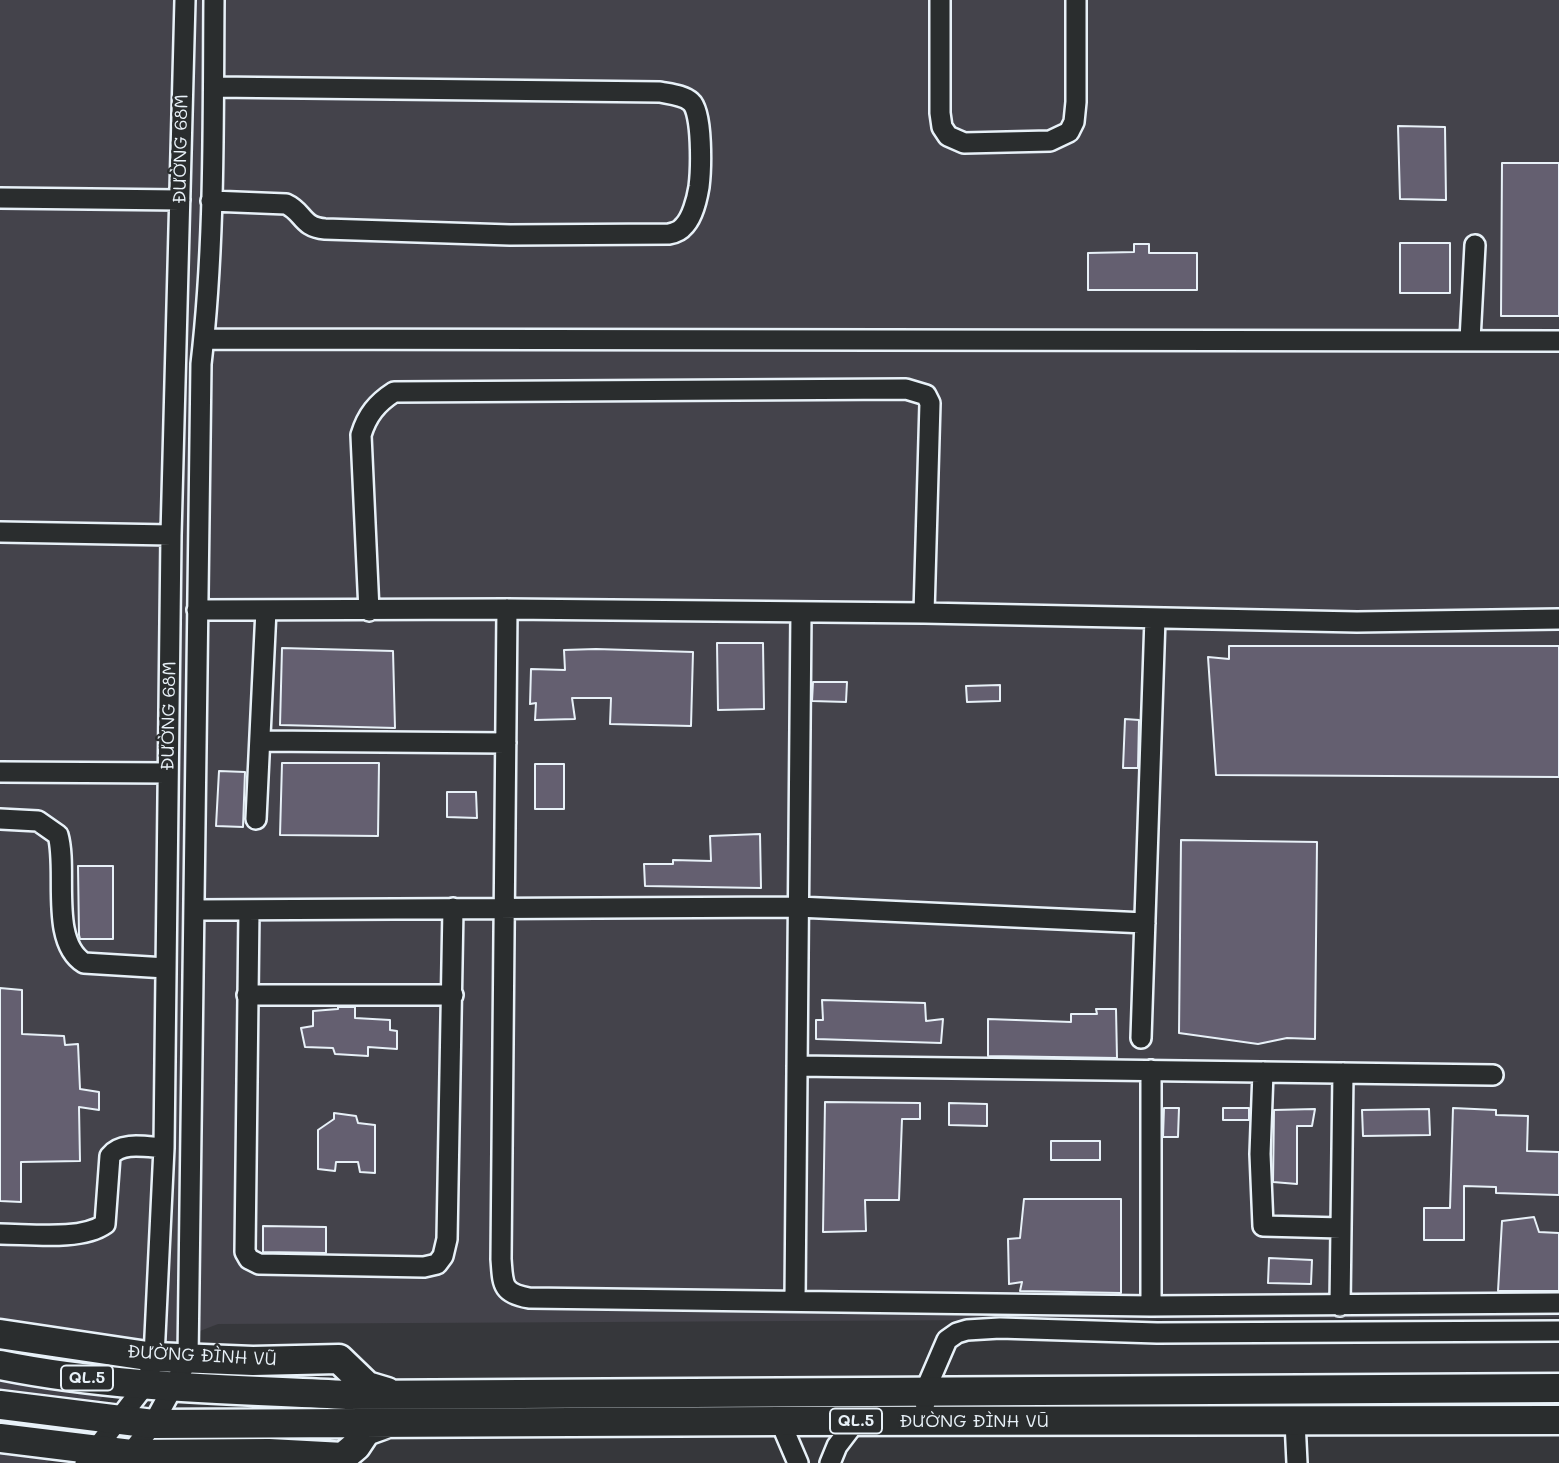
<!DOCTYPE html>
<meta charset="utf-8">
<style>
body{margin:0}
canvas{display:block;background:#36373b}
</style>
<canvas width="1559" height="1463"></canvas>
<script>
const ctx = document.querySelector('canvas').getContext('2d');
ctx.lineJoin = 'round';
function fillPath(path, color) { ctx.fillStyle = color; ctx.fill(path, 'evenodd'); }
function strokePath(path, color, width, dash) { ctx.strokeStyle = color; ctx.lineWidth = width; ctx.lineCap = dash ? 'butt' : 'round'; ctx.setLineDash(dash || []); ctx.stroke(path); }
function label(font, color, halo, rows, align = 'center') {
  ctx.font = font + ' Mali,sans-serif'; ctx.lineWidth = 5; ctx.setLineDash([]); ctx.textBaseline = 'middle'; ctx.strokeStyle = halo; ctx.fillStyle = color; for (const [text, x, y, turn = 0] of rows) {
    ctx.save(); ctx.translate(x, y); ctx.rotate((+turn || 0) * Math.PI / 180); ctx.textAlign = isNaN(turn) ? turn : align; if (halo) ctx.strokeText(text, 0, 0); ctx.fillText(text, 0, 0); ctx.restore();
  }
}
const built = new Path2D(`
 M0 0H1559V1317L218 1324 138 1355 47 1463H0Z`);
const building = new Path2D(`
 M1398 126 1445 127 1446 200 1400 199Z
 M1502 163H1559V316H1501Z
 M1400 243H1450V293H1400Z
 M1134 244H1149V253H1197V290H1088V253L1134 252Z
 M717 643H763L764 709 718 710Z
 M1229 646H1559V777L1216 775 1208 657 1229 659Z
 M282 648 393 651 395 728 280 725Z
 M596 649 693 652 691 726 610 724 611 698H572L575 719 535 720 536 703 530 704 531 669 565 670 564 650Z
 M813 682H847L846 702 812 701Z
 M1000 685V701L967 702 966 686Z
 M1125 719 1139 720 1138 768H1123Z
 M282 763H379L378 836 280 835Z
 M535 764H564V809H535Z
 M219 771 245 772 243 827 216 826Z
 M447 792H476L477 818 447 817Z
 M760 834 761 888 645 886 644 864H673V860L711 861 710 836Z
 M1181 840 1317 842 1315 1039 1287 1038 1258 1044 1179 1033Z
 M78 866H113V939H80L79 935Z
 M0 988 22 990V1034L64 1036 65 1045 78 1044 80 1089 99 1092V1110L79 1107 80 1161 21 1162V1202L0 1201Z
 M822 1000 925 1003 926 1021 943 1019 941 1043 816 1039V1020H823Z
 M338 1007H355V1018L390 1020V1030L397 1031V1049L368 1047V1056L335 1054 333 1048 305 1047 301 1028 313 1026V1011L338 1009Z
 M1096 1009H1116L1117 1058 988 1056V1019L1071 1022V1014H1097Z
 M825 1102 920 1103V1119H902L899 1200H865L866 1231 823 1232Z
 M949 1103 987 1104V1126L949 1125Z
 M1164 1108H1179L1178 1137H1163Z
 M1223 1108H1249V1120H1223Z
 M1453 1108 1496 1110V1115L1528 1116 1527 1151 1559 1152V1195L1496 1193V1187L1464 1186V1240H1424V1208H1450Z
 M1315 1109 1312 1126H1297V1184L1273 1182 1274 1110Z
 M1429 1109 1430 1135 1363 1136 1362 1110Z
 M334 1113 356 1116 358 1123 375 1125V1173L360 1172 358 1162H336L335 1171 318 1169V1130L334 1119Z
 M1051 1141H1100V1160H1051Z
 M1024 1199H1121V1293L1020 1291 1022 1282 1009 1284 1008 1239 1020 1238Z
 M1534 1217 1539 1232 1559 1233V1291H1498L1502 1221Z
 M263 1226 326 1227V1253L263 1252Z
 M1269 1258 1312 1260 1311 1284 1268 1283Z`);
const minor = new Path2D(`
 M940 0V113L942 127 948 136 964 143 1050 141 1069 132 1074 122 1076 102V0
 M0 198 180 200
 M211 201 286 204C304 212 301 227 325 229L510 235 669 234C674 233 680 231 683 227 692 219 697 199 699 187 701 171 703 112 691 102 684 95 670 94 660 92L214 87
 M204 339 1559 341
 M1470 340 1475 245
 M0 532 171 535
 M507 609 501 1259C503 1284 501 1293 529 1298L1151 1306 1559 1303
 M197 610 507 609 924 613 1357 622 1559 619
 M369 611 361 435C367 415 377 403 394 392L906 389 926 395 930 403 924 613
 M261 741 506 743
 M0 772 168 773
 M0 819 38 821 58 835C68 870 49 941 84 963L166 968
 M256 819 266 610
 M194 910 798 907 1145 923
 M249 910 245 1252 249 1259 259 1264 424 1267 437 1264 443 1256 447 1239 453 908
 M247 995H453
 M1141 1038 1155 618
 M797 1066 1493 1075
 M1263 1072 1260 1154 1263 1226 1341 1228
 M0 1234C29 1234 81 1241 105 1224L110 1156C121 1141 147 1147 164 1148
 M795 1300 801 612
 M1151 1306V1070
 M1340 1306 1343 1073
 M925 1403V1391L947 1340 957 1333 967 1330 1000 1328 1157 1333 1559 1331
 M780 1421 798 1463
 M1295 1421 1297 1463
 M126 1459 153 1424 188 1359 201 364C215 244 213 121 214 0
 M85 1463 146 1384 154 1357 164 1148 171 535 185 0
 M830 1463 837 1446 856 1421`);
const highway = new Path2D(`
 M0 1334 154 1357 253 1361 339 1359 367 1386 387 1392
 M0 1365C113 1388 231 1389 347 1395L1559 1388
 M0 1405 153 1424 780 1421 1559 1420
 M0 1438 131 1454 269 1453 343 1457 356 1446 366 1431 388 1423`);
const shields = [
 [87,1378,52],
 [856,1421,52]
];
const shieldNames = [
 ["QL.5",87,1378],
 ["QL.5",856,1421]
];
const streetNames = [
 ["ĐƯỜNG 68M",181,149,-89],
 ["ĐƯỜNG 68M",169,716,-89],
 ["ĐƯỜNG ĐÌNH VŨ",202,1356,3],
 ["ĐƯỜNG ĐÌNH VŨ",974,1421]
];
fillPath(built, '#44434b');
fillPath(building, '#645f70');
strokePath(building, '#e8f1f8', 2);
strokePath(minor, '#e8f1f8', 24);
strokePath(highway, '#e8f1f8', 33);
strokePath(minor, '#2a2d2e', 19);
strokePath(highway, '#2a2d2e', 28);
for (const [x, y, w] of shields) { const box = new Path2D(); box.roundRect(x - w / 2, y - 12.5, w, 25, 5); ctx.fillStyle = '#2a2d2e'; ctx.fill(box); strokePath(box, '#e8f1f8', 2); }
label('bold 16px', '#e8f1f8', null, shieldNames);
label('18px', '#e8f1f8', '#2a2d2e', streetNames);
</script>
